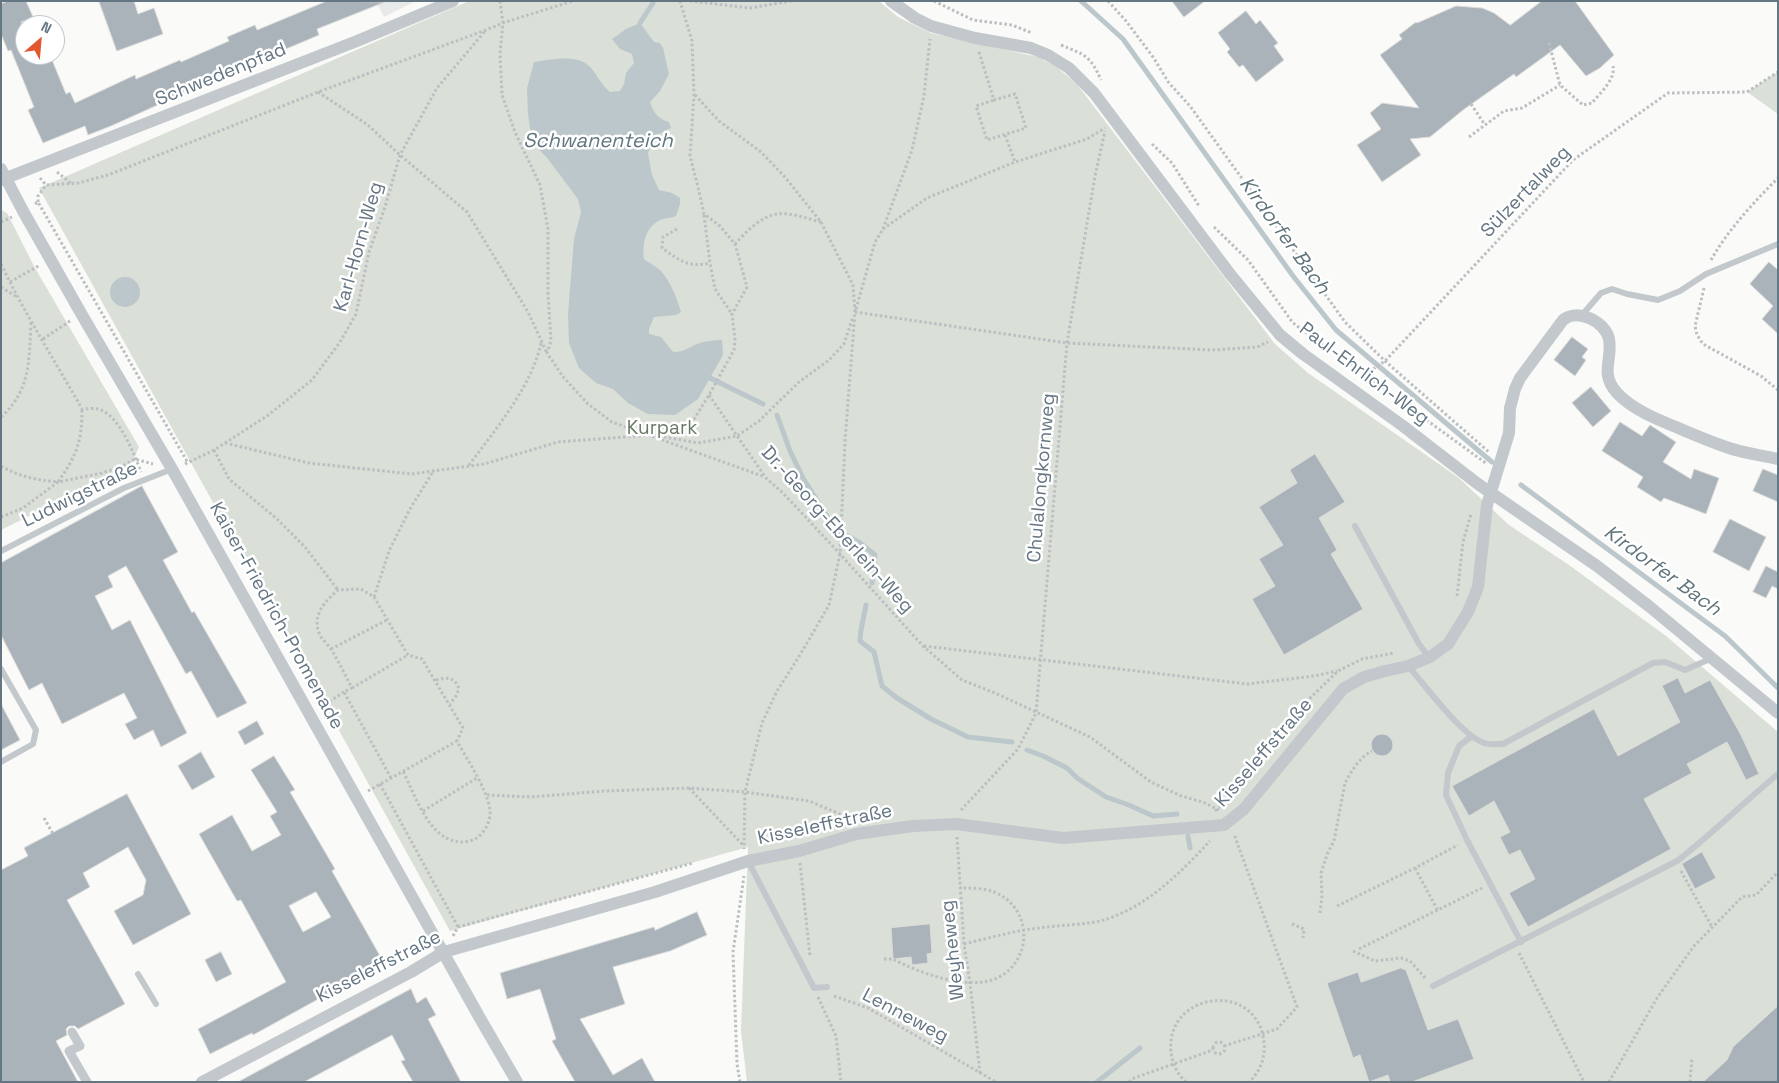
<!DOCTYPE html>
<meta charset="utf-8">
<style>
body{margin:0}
#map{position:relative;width:1779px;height:1083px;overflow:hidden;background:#fafaf8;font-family:"Space Grotesk",sans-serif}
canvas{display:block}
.frame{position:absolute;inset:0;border:2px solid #657683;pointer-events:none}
.north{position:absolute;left:15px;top:15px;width:50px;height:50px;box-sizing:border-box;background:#fff;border:1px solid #c1c8cd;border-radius:50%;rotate:27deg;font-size:14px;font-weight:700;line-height:20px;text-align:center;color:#657683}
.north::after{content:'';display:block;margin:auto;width:18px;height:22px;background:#e4572e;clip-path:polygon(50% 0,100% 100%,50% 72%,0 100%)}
</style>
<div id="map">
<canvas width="1779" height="1083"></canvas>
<div class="frame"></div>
<div class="north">N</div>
</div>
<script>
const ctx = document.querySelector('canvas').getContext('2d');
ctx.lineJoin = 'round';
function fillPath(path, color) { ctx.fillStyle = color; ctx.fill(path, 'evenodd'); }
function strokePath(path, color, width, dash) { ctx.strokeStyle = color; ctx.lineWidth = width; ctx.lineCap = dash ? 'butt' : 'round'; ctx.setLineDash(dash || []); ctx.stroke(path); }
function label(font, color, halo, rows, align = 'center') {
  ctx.font = font + ' "Space Grotesk",sans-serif'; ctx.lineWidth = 5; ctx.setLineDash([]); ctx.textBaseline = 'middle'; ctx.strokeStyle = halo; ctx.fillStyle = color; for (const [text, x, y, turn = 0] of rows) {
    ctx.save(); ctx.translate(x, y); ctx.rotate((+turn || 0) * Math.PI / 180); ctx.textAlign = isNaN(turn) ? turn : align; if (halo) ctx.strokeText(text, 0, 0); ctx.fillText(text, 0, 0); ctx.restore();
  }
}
const built = new Path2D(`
 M376 1H416L384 17Z`);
const green = new Path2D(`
 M469 1H879L898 17 931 33 1038 57 1055 66 1076 83 1275 344 1308 373 1459 478 1509 525 1569 565 1666 636 1778 732V1082H747L741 1031 748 847 450 931 39 188Z
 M1778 72V114L1747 92Z
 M1 210 7 213 35 268 139 447 131 465 1 530Z`);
const water = new Path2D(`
 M640 23 654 42 660 43 663 48 669 74 660 91 650 102C653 112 658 119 669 122L671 128 655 136 648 153 652 175 659 190 672 193 680 198V204L676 216C671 218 665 218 660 220 645 228 642 244 644 259 649 263 657 267 661 271 671 282 677 299 681 312L676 315 654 317 649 329V334L661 337 673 352C685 352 687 348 697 344 706 341 713 340 722 340L723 355 698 399 675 415 648 414 628 403 613 389 596 383 579 368 569 343 568 314 574 239 581 212 578 199 548 159 532 142 528 114 527 88 534 62C550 60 574 54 588 65 596 72 600 84 610 92L620 91 624 84 626 73 634 63 632 54 620 49 612 39 626 29Z
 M110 292a15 15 0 1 1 30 0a15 15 0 1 1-30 0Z`);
const stream = new Path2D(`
 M1081 1 1123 39 1293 276 1336 330 1492 462
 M640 23 653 3
 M710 378 763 404
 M777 415 790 451 803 478 828 518 829 525 860 543 875 555 872 583
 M1521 485 1725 636 1778 688
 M866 605 861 630 860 641 874 652 882 686 897 698 931 719 968 737 1012 742
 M1027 750 1043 756 1067 768 1077 778 1106 797 1129 805 1153 816 1177 814
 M1188 836 1190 848
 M1097 1082 1140 1048`);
const building = new Path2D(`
 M8 1H26L33 17 21 22 25 31V55H50L66 94 70 92 75 103 135 75 136 79 180 60 181 62 229 41 227 37 255 25 257 30 327 1 385 2 317 29 319 35 286 49 285 46 230 69V71L192 87 193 89 111 126 88 135 85 126 43 143 28 110 34 107 11 50 8 51 1 34V4Z
 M99 1H134L138 14 154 8 163 34 117 51Z
 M1172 1H1205L1184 17Z
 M1542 1H1575L1614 55 1600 68 1586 76 1560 45 1516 77 1514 74 1463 110 1430 137 1410 139 1421 155 1382 182 1357 145 1381 129 1370 113 1382 103 1419 108 1380 55 1402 39 1399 35 1416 22 1417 23 1456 6 1482 8 1494 13 1510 25Z
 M1246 11 1256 24 1260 20 1278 43 1274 46 1284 60 1256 82 1243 65 1239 67 1227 52 1230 49 1218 33Z
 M1769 262 1778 270V334L1762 319 1773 306 1750 284Z
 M1572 337 1588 349 1582 357 1586 360 1575 376 1554 360Z
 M1591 387 1611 411 1593 427 1572 403Z
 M1620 422 1642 436 1650 425 1676 442 1663 462 1691 479 1694 469 1719 478 1706 514 1664 498 1661 502 1637 487 1643 477 1602 451Z
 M1315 454 1345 502 1319 518 1337 550 1331 554 1363 609 1284 655 1252 599 1275 586 1259 559 1283 545 1259 507 1297 483 1290 470Z
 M1763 469 1778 475V502L1753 491Z
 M142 486 178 552 163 560 192 613 194 611 247 703 217 718 191 671 186 674 126 566 108 576 113 587 95 596 112 630 130 620 187 733 161 747 153 730 134 740 125 724 137 718 124 693 62 724 42 683 29 690 1 635V563Z
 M1730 519 1766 537 1749 571 1713 552Z
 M1766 566 1778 572V589L1772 586 1766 598 1753 592Z
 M1678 678 1685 693 1710 680 1741 735 1759 774 1746 780 1727 742 1687 764 1692 773 1644 799 1671 849 1528 927 1509 893 1535 879 1520 850 1509 855 1500 837 1510 832 1494 801 1469 816 1452 786 1594 709 1618 756 1680 722 1662 686Z
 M1 704 20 740 1 750Z
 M257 721 264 734 245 745 238 732Z
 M1371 745a11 11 0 1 1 22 0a11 11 0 1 1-22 0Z
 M201 752 215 777 192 790 178 766Z
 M274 756 295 790 290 792 335 869 332 871 384 963 253 1035 252 1033 210 1054 198 1029 286 982 241 900 237 901 199 834 232 815 252 851 281 835 270 816 277 812 251 770ZM316 892 331 917 303 932 289 906Z
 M127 794 191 914 133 945 114 911 143 895 146 880 128 847 83 873 90 887 67 900 125 1004 78 1029 75 1026H69L66 1029 67 1035 56 1041 78 1082H1V870L28 856 24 848Z
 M1702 852 1716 878 1695 889 1682 864Z
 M697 912 707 935 670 951 613 967 625 1004 580 1019 613 1075 642 1058 655 1082H575L552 1041 556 1039 540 989 507 999 500 973 654 927 655 930Z
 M930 924 932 953 927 954 928 963 912 965 911 957 893 959 891 928Z
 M221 952 232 974 216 982 205 960Z
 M1401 968 1406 970 1428 1030 1458 1019 1474 1059 1412 1082H1390L1388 1075 1369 1082 1360 1055 1353 1058 1327 983 1358 972 1361 982Z
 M411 989 417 1003 426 997 436 1015 428 1019 461 1082H413L401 1061 405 1060 392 1035 304 1082H238Z
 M1778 1006V1082H1703L1727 1060 1733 1047Z`);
const path = new Path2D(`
 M500 1 503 23 500 54 502 95 515 132 540 185 548 229V294L551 341 547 353 564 378 588 404 612 422 765 477
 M690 1 750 8 791 1
 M934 1 973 20 1012 25 1032 33
 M1108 1 1126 21 1153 57 1169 83 1190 106 1345 322 1385 361 1490 453
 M1549 43 1560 85 1583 105 1592 103C1600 93 1616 79 1613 66
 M1061 45C1085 55 1090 55 1101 80
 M979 52 994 100 1015 94 1026 128 987 140 976 106 994 100
 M318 92 368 125 400 155 467 212 528 312 547 353
 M695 95 719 121 761 152 784 176 821 222 853 285 855 312 845 441 840 554 829 605 800 655 777 691 762 723 745 792 744 849
 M1471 104 1485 125
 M1005 135 1015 162
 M1469 137 1504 111 1522 108 1560 85
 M1152 144 1172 163 1199 206
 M57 172 72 184
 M40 178 46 185 78 183 108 175 318 92 486 30 503 23 573 1
 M38 202V196L46 185
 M35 204 38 202 188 463
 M704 215 710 263 715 289 732 314
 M1 222 12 217
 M1214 227 1248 260 1293 323 1487 464
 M677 229 663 237 662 248C679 260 688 268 710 263
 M883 229 927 198 1015 162 1087 139 1105 128
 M735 244C745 233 761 216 777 214 791 212 808 219 821 222
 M1711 260C1728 230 1753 203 1778 178
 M1 264C25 314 55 361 82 409 87 409 93 408 98 409 119 414 134 454 141 472
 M10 282 40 265
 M1 287 17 297
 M1704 288 1695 326 1697 335 1703 344 1761 376 1778 390
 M856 309 875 242 883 229 912 150 924 96 930 39
 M855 312 1067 343 1212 350 1257 347 1268 342
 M43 339 70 321
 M1365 375 1385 361 1400 345 1573 160 1668 93 1747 92 1778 72
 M709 395 766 478 784 494 840 554 923 646 962 680 995 693 1090 737 1151 782 1181 796 1203 802 1219 810
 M1 417C31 390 29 360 31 322
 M659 436 698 443 737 436 759 421 799 382 829 360 844 344 853 317
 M225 443 309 463 412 474 484 464 558 442 651 435 670 431 691 424 709 395 734 350 735 339 732 314 747 287 735 244 720 226 704 214 699 191 690 156 694 95 692 41 680 1
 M214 450 229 479 277 519 305 547 338 590
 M185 464 214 450 267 416 312 380 340 342 356 314 369 252 385 207 400 155 437 88 486 30
 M469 465C495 430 532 386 541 343
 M1 466C20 477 37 480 58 482 77 455 82 441 82 409
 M1 517 23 508 58 482 102 473 121 467 135 459 153 464
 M1457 596 1463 542 1471 514
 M374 597 389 551 410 509 434 470
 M924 646 1247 684 1314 676 1337 671
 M331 649 387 620
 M436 680C447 677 455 677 459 689L456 696 450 704
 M352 688 408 655
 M321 707 344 692
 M391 778 344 692 352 688C345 675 339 662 331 649 328 645 324 641 321 637 310 617 324 602 338 590L361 589 374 597 408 655 422 659 463 728 457 741C468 761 487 789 490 810 491 819 486 831 478 837 473 841 466 842 460 842 429 840 415 795 403 771
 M1249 778 1303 705 1338 671 1362 659 1394 653
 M380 784 458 927
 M689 788 743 845
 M368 791 457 741
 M487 795 530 797 605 791 688 788 745 792 809 801 854 820
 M961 810 1018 749 1036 713 1067 343 1095 176 1105 131
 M423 811 477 778
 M1215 811 1244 785
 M44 818 53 834
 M957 837 964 944 970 983 980 1073
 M800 863 810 956
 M1415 868 1438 911
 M1681 871 1712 927
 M1337 906 1415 868 1458 845
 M1320 913 1322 896 1321 873 1328 852 1334 841 1345 783C1351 771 1361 756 1372 751
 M1292 924 1304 929 1303 938
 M453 936 458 927 693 863
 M964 944C989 938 1013 931 1039 928 1058 925 1090 925 1107 919 1149 905 1181 872 1210 841
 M1359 949 1482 888
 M1353 951 1375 961 1401 958 1410 961 1426 979
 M1519 953 1584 1082
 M884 959H893C919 973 964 989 992 980 1033 966 1035 908 994 892 984 888 971 888 960 888
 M834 996 868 1008 996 1082
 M818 997 836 1036 841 1082
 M1213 1048a6 6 0 1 1 12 0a6 6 0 1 1-12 0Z
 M1224 1046 1277 1029 1297 1007 1234 834
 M740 1082 737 1064 733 952 744 876
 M1129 1082 1134 1078 1213 1050
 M1186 1082C1177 1074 1172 1063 1171 1052 1165 994 1251 980 1263 1036 1267 1053 1262 1070 1249 1082
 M1609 1082 1657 998 1694 946 1742 897 1756 895 1778 872
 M1690 1082 1692 1057`);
const service = new Path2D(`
 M1582 315 1601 293 1612 289 1627 294 1658 300 1680 291 1706 274 1778 244
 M1355 526 1419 644 1429 657
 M1 551 124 488 172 469
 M1408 666C1426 686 1460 734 1484 743 1489 745 1497 744 1503 744L1653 663 1665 662 1685 670 1712 658
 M1 669 36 730 33 744 1 762
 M1472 736 1459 746 1448 773 1446 795 1467 840 1521 942
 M748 861 814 988 827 987
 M138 974 156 1004
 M1433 986 1677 861C1712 834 1743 803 1778 774`);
const pedestrian = new Path2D(`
 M72 1032 80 1046 69 1051 87 1082`);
const minor = new Path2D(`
 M891 1 915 18 931 26 975 38 1031 48 1048 55 1069 68 1094 93 1230 274 1280 335 1303 354 1403 426 1478 484 1597 566 1650 607 1778 713
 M1 169 23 211 82 315 172 469 481 1020 517 1082
 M1 180 357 41 453 1
 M202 1082 411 972 444 952 655 892 748 861 799 851 856 834 913 826 956 824 1063 838 1224 825 1244 809 1343 689 1364 677 1385 671 1408 666 1430 657 1448 644 1468 612 1478 587 1487 505 1509 433 1510 408 1515 389 1520 378 1563 320C1577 308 1605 321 1609 339 1613 360 1599 373 1617 393 1632 409 1656 419 1676 427 1692 434 1709 441 1726 447 1742 453 1760 455 1778 459`);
const streetNames = [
 ["Schwedenpfad",221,75,-22],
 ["Sülzertalweg",1526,192,-46],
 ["Karl-Horn-Weg",359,247,-74],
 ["Paul-Ehrlich-Weg",1364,374,37],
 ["Chulalongkornweg",1042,478,-85],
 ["Ludwigstraße",80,495,-26],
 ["Dr.-Georg-Eberlein-Weg",837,530,48],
 ["Kaiser-Friedrich-Promenade",276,616,61],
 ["Kisseleffstraße",1264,753,-49],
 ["Kisseleffstraße",825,825,-12],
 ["Weyheweg",953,950,-96],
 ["Kisseleffstraße",379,967,-27],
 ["Lenneweg",905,1016,28]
];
const parkNames = [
 ["Kurpark",662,429]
];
const waterNames = [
 ["Schwanenteich",598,142],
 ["Kirdorfer Bach",1284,236,54],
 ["Kirdorfer Bach",1662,571,36]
];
fillPath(built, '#e8e9e9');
fillPath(green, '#dadfd7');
fillPath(water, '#bbc7cb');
strokePath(stream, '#bbc7cb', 5);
fillPath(building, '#aab3b9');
strokePath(building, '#dcdcda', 1);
strokePath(path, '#bbbfc2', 3, [2.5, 2.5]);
strokePath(service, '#c3c8cc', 6);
strokePath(pedestrian, '#c3c8cc', 9);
strokePath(minor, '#c3c8cc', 12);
label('19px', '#657683', '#fff', streetNames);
label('19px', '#687a64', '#fff', parkNames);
label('italic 20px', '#60757c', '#fff', waterNames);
</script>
